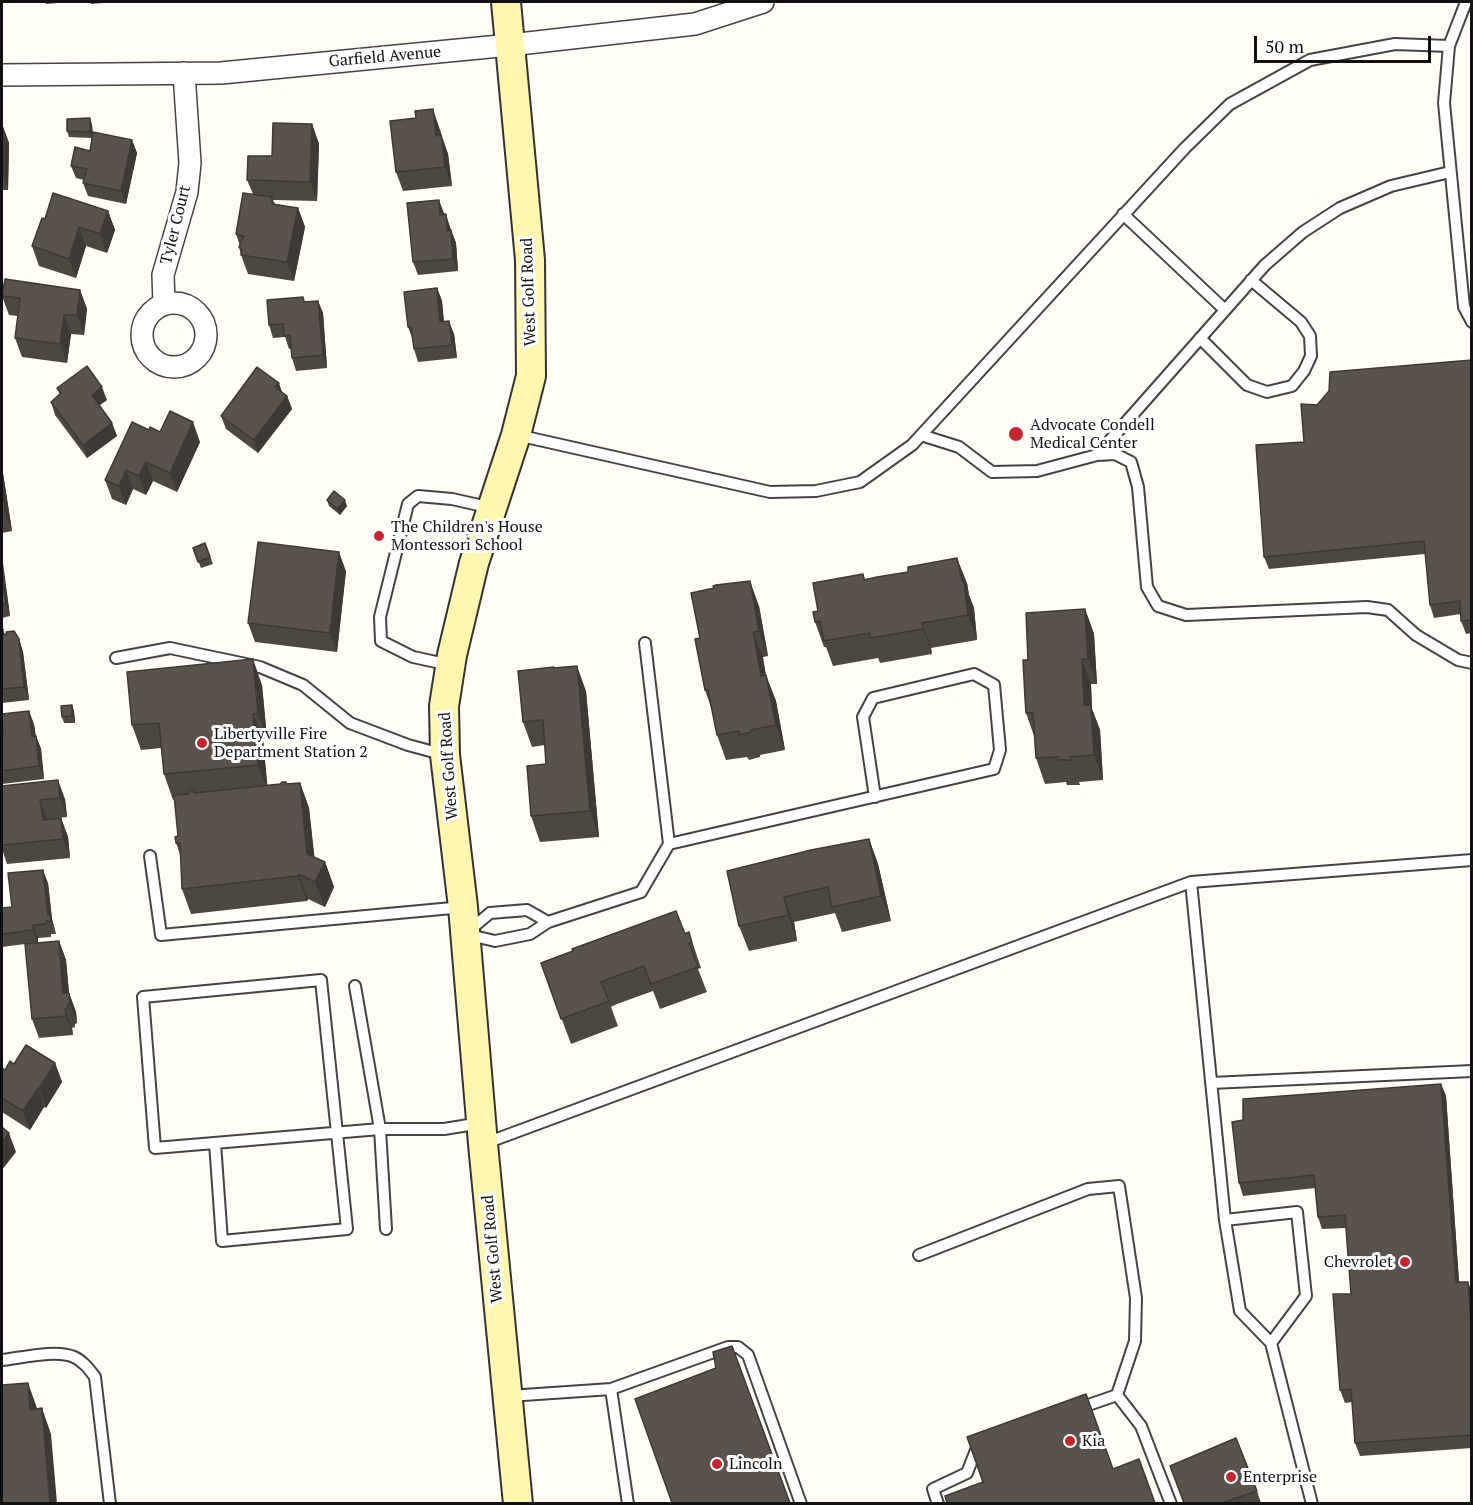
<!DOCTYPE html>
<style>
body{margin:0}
#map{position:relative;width:1473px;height:1505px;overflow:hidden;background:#fffdf5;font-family:"PT Serif",serif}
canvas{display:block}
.frame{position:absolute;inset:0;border:3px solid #111;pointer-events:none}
.scale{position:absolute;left:1254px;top:36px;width:177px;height:27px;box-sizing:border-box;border:3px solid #111;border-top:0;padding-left:8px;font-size:18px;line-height:21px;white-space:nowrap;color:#111;-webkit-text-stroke:4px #fff;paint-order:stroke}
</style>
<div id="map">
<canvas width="1473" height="1505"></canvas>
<div class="frame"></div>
<div class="scale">50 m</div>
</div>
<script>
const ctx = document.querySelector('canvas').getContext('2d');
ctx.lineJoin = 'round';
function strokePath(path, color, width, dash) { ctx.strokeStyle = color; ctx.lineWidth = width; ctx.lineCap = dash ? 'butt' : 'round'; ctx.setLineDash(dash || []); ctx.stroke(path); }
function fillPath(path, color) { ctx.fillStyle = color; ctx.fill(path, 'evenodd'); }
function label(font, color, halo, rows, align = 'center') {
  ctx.font = font + ' "PT Serif",serif'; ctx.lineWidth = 6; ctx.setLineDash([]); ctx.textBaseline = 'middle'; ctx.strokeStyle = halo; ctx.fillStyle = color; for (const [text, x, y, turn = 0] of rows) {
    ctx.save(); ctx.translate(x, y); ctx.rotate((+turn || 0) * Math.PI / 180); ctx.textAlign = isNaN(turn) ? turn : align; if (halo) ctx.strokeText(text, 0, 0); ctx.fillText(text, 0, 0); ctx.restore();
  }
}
const lane = new Path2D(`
 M1449 46 1444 103 1464 307 1472 322
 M1123 214 1225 310
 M1200 338 1247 385 1267 392 1292 386 1304 371 1311 356 1310 336 1301 322 1251 280
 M517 435 770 492 816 491 860 482 912 445 1185 148 1230 104 1310 60 1395 44 1449 46 1466 2
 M921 435 959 447 992 472 1037 471 1097 455 1115 454 1131 462 1138 487 1147 587 1158 606 1186 615 1367 607 1388 610 1416 635 1458 660 1472 663
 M1097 455 1265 265 1303 232 1340 208 1391 186 1450 172
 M645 643 669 844
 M116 658 170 648 260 667 303 685 350 723 408 745 445 755
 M450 665 413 657 381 641 380 617 408 504 418 496 452 499 492 508
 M150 856 161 935 463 907
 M1191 882 1225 1220 1240 1311 1271 1343
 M527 910 548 922 530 934 495 941 465 934 490 913Z
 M548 922 641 892 669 844 994 769 1000 750 994 685 974 674 873 698 863 717 875 797
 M355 986 380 1129H444L481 1123
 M1211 1083 1472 1071
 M215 1143 222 1241 347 1229 321 980 143 997 155 1148C230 1142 305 1135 380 1129L386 1229
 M486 1143 1191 882 1472 860
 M1225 1220 1297 1212 1306 1296 1271 1343 1312 1504
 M919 1255 1088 1189 1119 1186 1136 1298 1135 1341 1117 1395 1077 1409
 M2 1360C21 1358 56 1349 74 1357 83 1361 89 1369 95 1377L110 1504
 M611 1389 628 1504
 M1117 1395 1141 1426 1171 1504
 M509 1396 611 1389 728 1347H738L748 1355 801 1504
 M938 1504 933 1489 967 1473 978 1445`);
const street = new Path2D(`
 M2 75 221 73 510 45 695 24 763 2
 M142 335a32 32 0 1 1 64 0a32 32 0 1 1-64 0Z
 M164 304 163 275 187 192 190 163 184 73`);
const secondary = new Path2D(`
 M506 2 530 260 531 376 516 435 474 563 452 655 444 706 445 755 463 907 483 1144 518 1504`);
const wall = new Path2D(`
 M45 2H69L46 4Z
 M90 2H114L91 4Z
 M90 118 92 125 93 136 132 140 137 153 126 204 88 196 83 183 84 180 76 178 71 166 90 151 92 138 69 137 67 131Z
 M2 124 9 143 8 190H2Z
 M312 124 319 144 317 201 273 200 275 204 298 208 305 227 294 281 248 274 241 255 239 247 240 246 236 234 253 194 247 180 272 156Z
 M440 129 441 136 448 154 452 186 403 191 396 172Z
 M108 211 115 230 107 253 86 246 76 278 39 266 32 246Z
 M444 213 450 227 456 243 458 271 418 275 413 262Z
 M437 288 442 301 444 322 454 334 457 358 418 362 414 349 413 340 408 327Z
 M80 290 87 309 84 335 71 334 67 363 22 357 15 338 18 316 9 315 2 296Z
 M303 297 305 302 318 301 323 313 327 368 296 371 292 358 291 349H289L285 337 273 338 269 325Z
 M1472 360V633L1466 634 1461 621V614L1434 618 1430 605 1425 554 1269 569 1264 557 1317 405Z
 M57 388 107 400 99 405 112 423 117 436 87 458 55 415 51 402 60 395Z
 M282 392 287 396 292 409 258 453 226 429 221 416Z
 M149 430 200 442 177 492 153 481 146 495 133 489 126 505 112 499 105 480Z
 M2 468 3 473 12 531 2 533Z
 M327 500 347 506 340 515 329 506Z
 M205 543 213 564 201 568 193 548Z
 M2 560 10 616 2 618Z
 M346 571 337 652 255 642 248 623Z
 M908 572 967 583 969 595 974 608 977 640 931 648 932 654 880 663 878 658 833 666 826 647H824L815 622 818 611 863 574 865 579Z
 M714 588 759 606 768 656 763 657V660L766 676 776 701 785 750 760 755V757L749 760 747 757 726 760 717 735 713 713 705 690 700 638Z
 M1085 609 1094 634 1097 684H1091L1092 709 1100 730 1103 780 1079 782 1080 785H1067L1066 782 1045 784 1036 758 1034 736 1026 713 1028 660Z
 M2 629 5 634 19 639 23 652 29 700 2 703Z
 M555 668 586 691 599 837 540 842 531 816 546 764 545 745 532 747 523 722Z
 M262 685 267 738 263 739 267 786 300 783 309 808 314 857 325 862 334 887 325 907 308 899 307 901 191 914 182 889 181 857 176 843 178 836 175 799 173 800 164 774 161 748 141 750 132 725Z
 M72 705 74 711 75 723H64L62 717Z
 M34 724 36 736 41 749 44 779 2 784V734Z
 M2 786 65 799 67 817 47 819 61 818 68 837 70 858 7 864 2 849Z
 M869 839 878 864 891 921 842 932 835 913 794 922 797 941 749 951 739 926Z
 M48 883 52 919 56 934H51V937L38 938V943L59 941 66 960 69 993 76 1012 77 1023 75 1024V1027L72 1028 73 1035 39 1038 32 1019 25 944 2 947V908L12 907Z
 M689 932 701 968 698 969 707 992 660 1009 653 991 617 1004 611 1007 618 1026 571 1044 541 963Z
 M55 1063 62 1082 46 1108 44 1107 30 1130 2 1112V1068L5 1070 14 1064Z
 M1441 1084 1446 1096 1459 1282 1472 1292V1448L1360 1456 1355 1443 1352 1402 1345 1403 1340 1390 1351 1294 1346 1228 1322 1229 1318 1217 1315 1188 1243 1196 1239 1183 1243 1120Z
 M1257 1491 1261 1503H1184Z`);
const shadedWall = new Path2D(`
 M433 109 448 154 452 186 445 167 436 136Z
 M90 118 92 125 93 138 90 132Z
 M2 124 9 143 8 190 2 171Z
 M312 124 319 144 317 201 310 182Z
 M132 140 137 153 126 204 121 191Z
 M439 200 444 213 445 228 440 215Z
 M298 208 305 227 294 281 287 262Z
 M108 211 115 230 107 253 100 234Z
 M446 214 450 227 452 243 447 231Z
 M79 227 86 246 76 278 69 259Z
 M451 230 456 243 458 271 453 259Z
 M437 288 442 301 445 335 440 322Z
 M80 290 87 309 84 335 77 315Z
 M318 301 323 313 327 368 323 355Z
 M64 315 71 334 67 363 60 344Z
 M449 321 454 334 457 358 452 345Z
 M279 383 283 395 275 387Z
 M102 387 107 400 96 408 92 395Z
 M287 396 292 409 258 453 254 440Z
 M193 422 200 442 177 492 170 473Z
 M112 423 117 436 87 458 83 445Z
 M146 462 153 481 146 495 139 476Z
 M2 468 3 473 12 531 5 512 2 487Z
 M126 470 133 489 126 505 119 486Z
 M345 500 347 506 340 515 337 509Z
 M339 552 346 571 337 652 330 633Z
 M957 558 967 583 969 595 974 608 977 640 968 615Z
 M2 560 3 563 10 616 6 604 2 575Z
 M750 581 759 606 768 656 759 631Z
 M1085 609 1094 634 1097 684 1088 659Z
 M922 623 931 648 932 654 923 629Z
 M753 632 763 657 770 701 761 676Z
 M19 639 23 652 29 700 24 687Z
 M253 659 262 685 267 738 258 713Z
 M1082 659 1091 684 1092 709 1100 730 1103 780 1094 755 1092 727 1084 705Z
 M577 666 586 691 599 837 590 811Z
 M766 675 776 701 785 750 776 725Z
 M72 705 74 711 75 723 72 716Z
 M29 711 34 724 37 750 32 737Z
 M253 714 263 739 268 791 258 765Z
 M36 736 41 749 44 779 39 766Z
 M58 780 65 799 67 817 60 798Z
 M300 783 309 808 317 879 307 854Z
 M40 800 47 819 43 820Z
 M61 818 68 837 70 858 63 839Z
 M869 839 878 864 891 921 881 896Z
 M325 862 334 887 325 907 315 882Z
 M43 870 48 883 52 919 56 934 51 921 48 915Z
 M299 874 308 899 307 901 298 876Z
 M784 897 794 922 797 941 788 915Z
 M33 925 38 938V943L33 930Z
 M59 941 66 960 70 1004H68L75 1024V1027L63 993Z
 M69 993 76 1012 77 1023 70 1004Z
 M65 1009 72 1028 73 1035 66 1016Z
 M55 1063 62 1082 46 1108 39 1089Z
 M1441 1084 1446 1096 1460 1295 1456 1282Z
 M38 1088 44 1107 30 1130 23 1111Z
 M9 1133 16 1152 2 1170V1142Z
 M1468 1282 1472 1292V1338Z
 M28 1383 37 1408 39 1435 30 1410Z
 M42 1408 51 1434 57 1503H50Z`);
const building = new Path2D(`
 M433 109 436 136 441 135 445 167 396 172 390 121 416 118 415 111Z
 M90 118V132L67 131V119Z
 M273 123 312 124 310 182 247 180 248 156H272Z
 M93 132 132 140 121 191 83 183 87 169 71 166 75 147 90 151Z
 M53 193 108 211 100 234 79 227 69 259 32 246 42 218 45 219Z
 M243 193 272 197V204L298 208 287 262 241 255 242 250 239 247 244 236 236 234Z
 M439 200 440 215 446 214 447 231 451 230 453 259 413 262 407 203Z
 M5 279 80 290 77 315H64L60 344 15 338 20 298 2 296Z
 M437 288 440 322 449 321 452 345 414 349 411 327H408L404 292Z
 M303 297 304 302 318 301 323 355 292 358 290 335 284 336 283 324 269 325 267 300Z
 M1472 360V620L1461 621 1460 601 1430 605 1424 541 1264 557 1256 445 1304 442 1301 404 1317 405 1329 391 1330 372Z
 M87 366 102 387 92 395 112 423 83 445 51 402 61 393 57 388Z
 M257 367 279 383 275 387 287 396 254 440 221 416Z
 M170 411 193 422 170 473 146 462 139 476 126 470 119 486 105 480 132 422 149 430 150 427 160 432Z
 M2 487 5 512H2Z
 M334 491 345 500 337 509 327 500Z
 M258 542 339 552 330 633 248 623Z
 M205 543 210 557 198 562 193 548Z
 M957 558 962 581 964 582 968 615 922 623 923 629 871 638 869 633 824 641 820 621 815 622 813 612 818 611 813 583 863 574 864 580 877 577 908 572V567Z
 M2 575 6 604H2Z
 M750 581 759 631 753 632 754 635 761 676 766 675 776 725 750 730 751 732 739 735V731L717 735 708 690H705L695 639 700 638 691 593 714 588 713 586 716 585Z
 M1085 609 1088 659H1082L1084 702V705H1091L1094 755 1070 757 1071 760H1058V757L1036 758 1033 713H1026L1025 698 1023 660H1028L1026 613Z
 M2 629H3V635L7 634 6 632 14 631 19 639 24 687 2 689Z
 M253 659 258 713 253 714 258 765 164 774 159 723 132 725 127 672Z
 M577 666 590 811 531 816 527 766 546 764 543 720 523 722 518 671 554 667V668Z
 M72 705V716L62 717 61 706Z
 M29 711 32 737 36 736 39 766 2 771V734H3L2 714Z
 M58 780 60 798 40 800 43 820 61 818 63 839 2 845V786Z
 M282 782H286V784L300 783 307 854 325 862 315 882 299 874 298 876 182 889 180 843H176L175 837 178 836 174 795 188 794V791L194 790V793L280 784Z
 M869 839 881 896 832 907 828 887 784 897 788 915 739 926 727 871 811 850Z
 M43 870 48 915H50L51 921H46V924L33 925V930L2 934V908L12 907 8 873Z
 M676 911 685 934 689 932 692 943H689L698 967 651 984 644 966 608 979 601 982 609 1001 561 1019 541 963 573 951 572 949Z
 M59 941 63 993H69L70 1004H68V1008L65 1009 66 1016 32 1019 25 944Z
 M26 1045 55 1063 39 1089 38 1088 23 1111 2 1098V1068L5 1070 10 1061 14 1064Z
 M1441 1084 1456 1282H1468L1472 1338V1435L1355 1443 1351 1389 1340 1390 1333 1294H1351L1345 1215 1318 1217 1314 1175 1239 1183 1232 1122 1243 1120V1099Z
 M2 1127 9 1133 2 1142Z
 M732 1346 790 1503H672L635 1399 716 1368 713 1352Z
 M28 1383 30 1410 42 1408 50 1503H2V1385Z
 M1086 1394 1113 1469 1139 1459 1155 1503H947L945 1496 983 1482 967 1437Z
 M1236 1438 1257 1491 1222 1503H1184L1170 1466Z`);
const markers = [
 [1016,434,8,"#c4262e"],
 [379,536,6,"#c4262e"],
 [202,743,6,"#c4262e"],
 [1405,1262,6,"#c4262e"],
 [1070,1441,6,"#c4262e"],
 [717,1464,6,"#c4262e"],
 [1231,1477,6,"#c4262e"]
];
const streetNames = [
 ["Garfield Avenue",385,57,-5],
 ["Tyler Court",176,225,-76],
 ["West Golf Road",529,292,-92],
 ["West Golf Road",449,766,-94],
 ["West Golf Road",493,1249,-95]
];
const poiNames = [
 ["Advocate Condell",1030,425],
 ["Medical Center",1030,443],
 ["The Children's House",391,527],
 ["Montessori School",391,545],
 ["Libertyville Fire",214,734],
 ["Department Station 2",214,752],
 ["Chevrolet",1393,1262,"right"],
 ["Kia",1082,1441],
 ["Lincoln",729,1464],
 ["Enterprise",1243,1477]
];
strokePath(lane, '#444', 14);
strokePath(street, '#444', 24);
strokePath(secondary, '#333', 32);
strokePath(lane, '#fff', 10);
strokePath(street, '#fff', 21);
strokePath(secondary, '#fff6b0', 28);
fillPath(wall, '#4d4742');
fillPath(shadedWall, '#3f3936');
fillPath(building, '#5a524d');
strokePath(building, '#3f3936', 1.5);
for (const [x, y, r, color] of markers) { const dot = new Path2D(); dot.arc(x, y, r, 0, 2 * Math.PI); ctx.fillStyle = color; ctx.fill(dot); strokePath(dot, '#fff', 2); }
label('16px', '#111', '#fff', streetNames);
label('16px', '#111', '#fff', poiNames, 'left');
</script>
